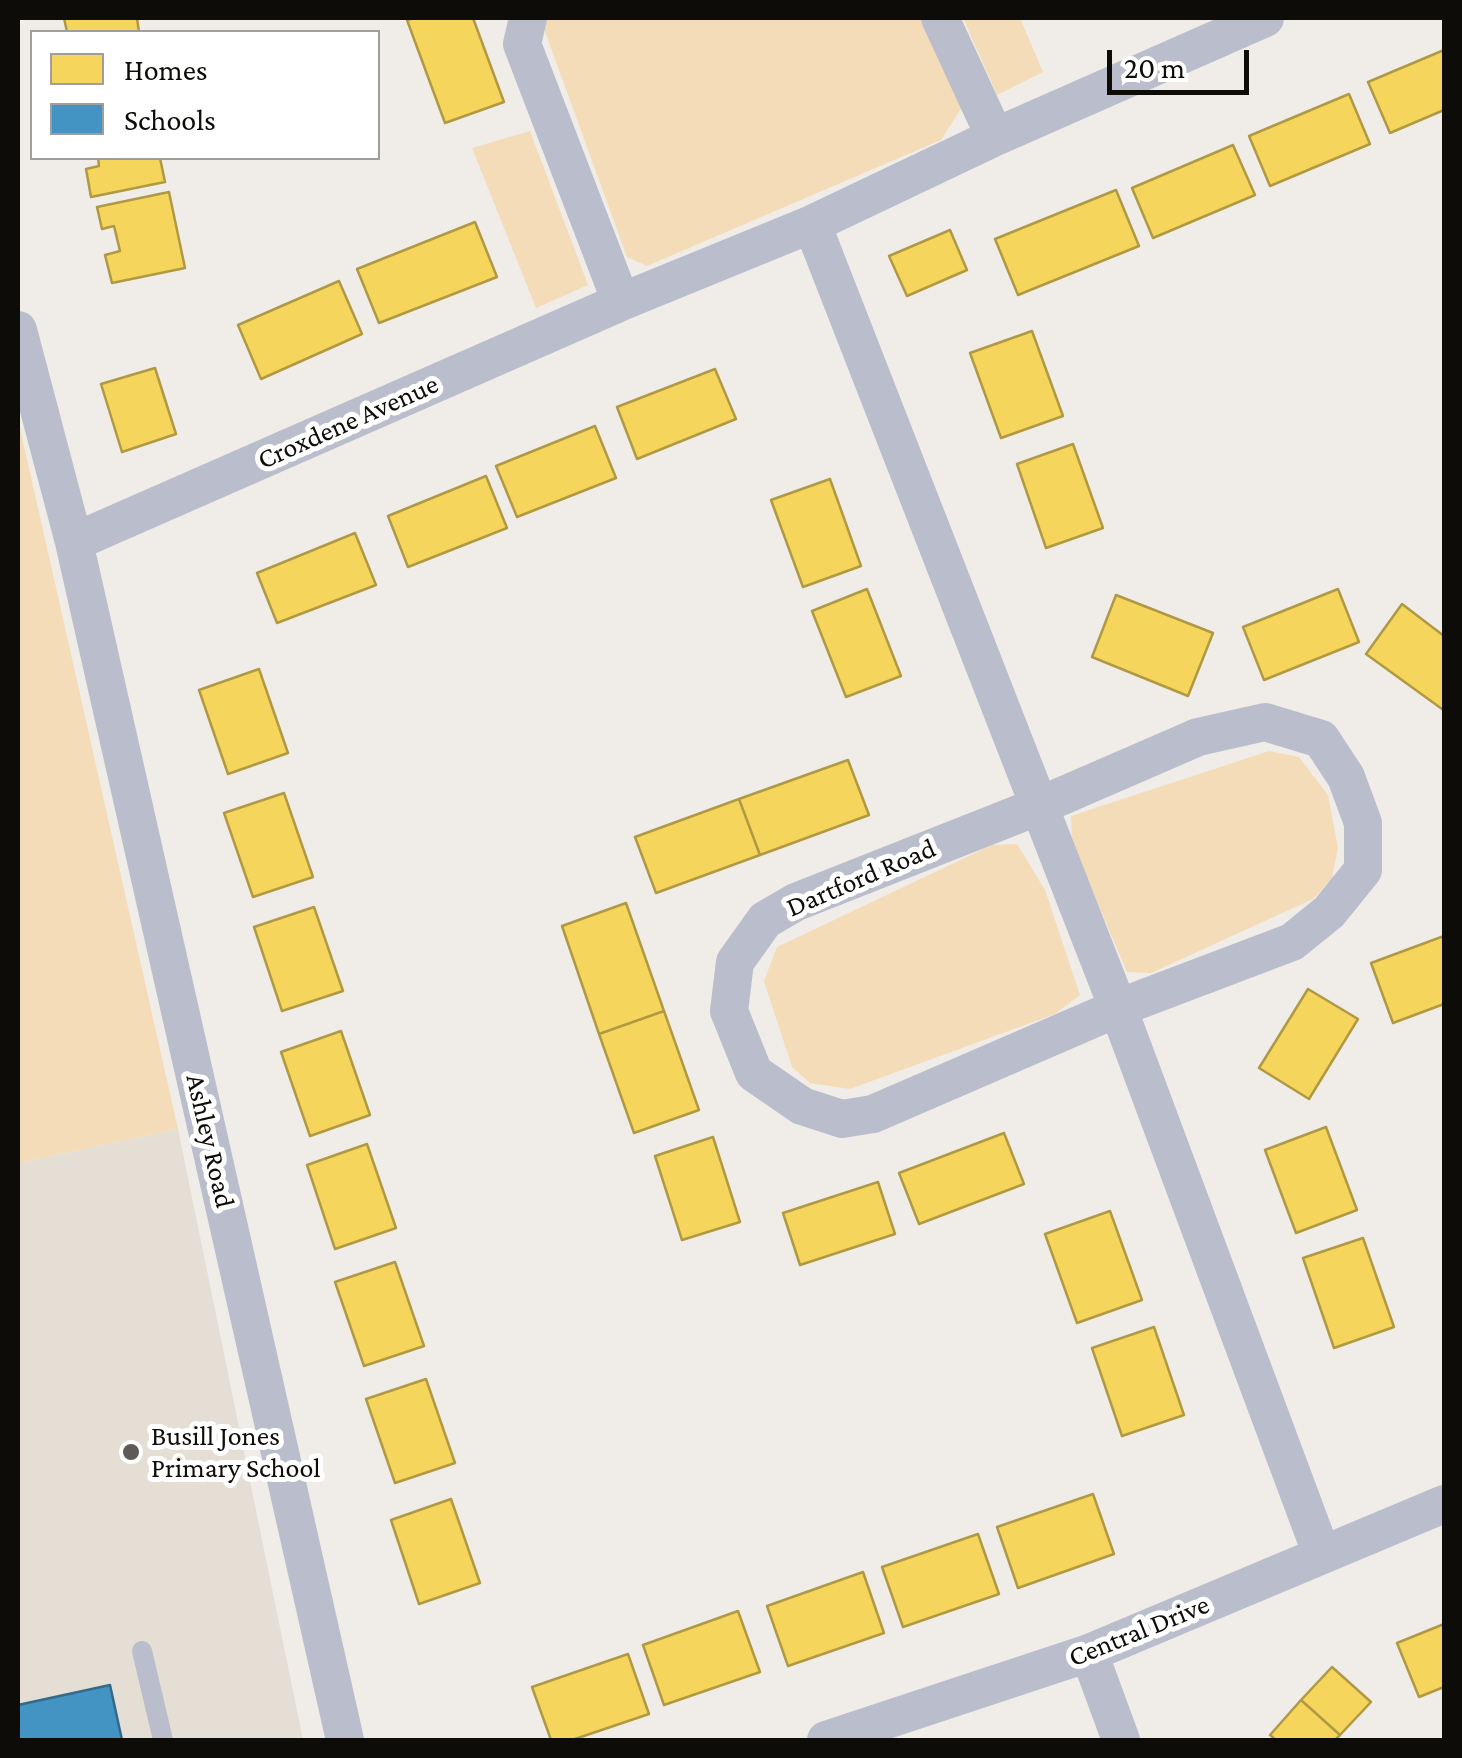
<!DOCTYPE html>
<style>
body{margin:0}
#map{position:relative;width:1462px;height:1758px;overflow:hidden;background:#f0ece8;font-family:"Crimson Pro",serif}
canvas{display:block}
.frame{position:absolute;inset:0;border:20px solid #0e0c09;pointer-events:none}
.legend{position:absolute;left:30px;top:30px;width:350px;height:130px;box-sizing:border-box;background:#fff;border:2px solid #9f9e9d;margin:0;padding:12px 18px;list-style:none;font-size:30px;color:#0e0c09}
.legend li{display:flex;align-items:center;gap:20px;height:50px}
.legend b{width:50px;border:2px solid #9f9e9d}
.scale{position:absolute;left:1107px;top:50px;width:142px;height:45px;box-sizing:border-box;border:5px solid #0e0c09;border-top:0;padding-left:12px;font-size:30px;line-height:35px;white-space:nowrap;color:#0e0c09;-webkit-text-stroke:8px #fff;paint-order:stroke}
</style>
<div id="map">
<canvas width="1462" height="1758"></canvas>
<div class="frame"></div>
<ul class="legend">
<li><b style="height:28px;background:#f6d55c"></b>Homes</li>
<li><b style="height:28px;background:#4393c3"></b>Schools</li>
</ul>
<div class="scale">20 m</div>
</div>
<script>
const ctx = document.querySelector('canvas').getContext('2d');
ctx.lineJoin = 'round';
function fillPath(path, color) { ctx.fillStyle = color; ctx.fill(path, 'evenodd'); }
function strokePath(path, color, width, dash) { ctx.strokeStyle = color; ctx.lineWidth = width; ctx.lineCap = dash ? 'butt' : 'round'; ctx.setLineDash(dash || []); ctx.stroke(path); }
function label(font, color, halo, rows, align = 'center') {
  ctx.font = font + ' "Crimson Pro",serif'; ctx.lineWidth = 10; ctx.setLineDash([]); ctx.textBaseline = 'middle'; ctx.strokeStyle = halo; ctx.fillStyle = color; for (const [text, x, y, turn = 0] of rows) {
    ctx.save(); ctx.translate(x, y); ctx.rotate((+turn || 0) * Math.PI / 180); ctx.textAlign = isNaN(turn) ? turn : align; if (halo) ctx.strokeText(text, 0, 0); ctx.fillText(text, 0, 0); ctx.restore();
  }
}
const built = new Path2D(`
 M178 1129 303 1740H18V1163Z`);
const green = new Path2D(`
 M546 18H920L962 107 941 140 647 266 627 257 544 29Z
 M963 18H1020L1043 72 997 95Z
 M530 131 588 285 536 308 472 148Z
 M18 419 178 1129 18 1163Z
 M1269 751 1299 757 1328 795 1338 848 1332 878 1313 899 1151 973 1127 972 1072 843 1071 816Z
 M1017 844 1045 890 1080 995 1055 1014 850 1089 810 1083 792 1067 764 981 777 947 992 845Z`);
const homes = new Path2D(`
 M64 18H137L139 32H67Z
 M415 18H473L504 102 445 123 407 20Z
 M1444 50V110L1390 133 1368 82Z
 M1349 94 1370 144 1270 186 1249 136Z
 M1233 145 1255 195 1153 238 1132 188Z
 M98 158H160L165 182 91 197 86 169 99 166Z
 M1116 190 1139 246 1018 295 995 239Z
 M169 192 185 268 112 283 105 255 120 251 114 226 102 229 97 207Z
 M475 222 497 277 379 323 357 269Z
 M950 230 967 270 907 296 889 256Z
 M339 281 362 334 261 379 238 325Z
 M1032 331 1063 416 1001 438 970 353Z
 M155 368 176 434 122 452 101 384Z
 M715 369 736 419 637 459 617 407Z
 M595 426 616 478 517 517 496 466Z
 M1073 444 1103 528 1046 548 1017 464Z
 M486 476 507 528 408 567 388 516Z
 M830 479 861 566 803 587 771 500Z
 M355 533 376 585 277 623 257 573Z
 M867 589 901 676 846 697 812 611Z
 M1338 589 1359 642 1264 680 1243 627Z
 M1116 595 1213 633 1188 696 1092 657Z
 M1402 604 1444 636V706L1442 709 1366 654Z
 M259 669 288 753 228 774 199 690Z
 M848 760 869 815 760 855 739 799Z
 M284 793 313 877 253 897 224 813Z
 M739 799 760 855 656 893 635 837Z
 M626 903 664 1011 599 1034 562 926Z
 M314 907 343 991 282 1011 254 927Z
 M1444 936V1004L1393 1023 1371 963Z
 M1308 989 1358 1019 1309 1099 1259 1068Z
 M664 1011 699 1110 634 1133 599 1034Z
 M341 1031 370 1115 310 1136 281 1052Z
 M1326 1127 1357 1210 1296 1233 1265 1150Z
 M1004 1133 1024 1184 919 1224 899 1173Z
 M713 1137 740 1222 682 1240 655 1156Z
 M367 1144 396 1228 335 1249 307 1165Z
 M878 1182 895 1234 800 1265 783 1213Z
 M1110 1211 1142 1300 1077 1323 1045 1234Z
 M1363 1238 1394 1327 1334 1348 1303 1258Z
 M395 1262 424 1346 364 1366 335 1282Z
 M1154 1327 1184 1415 1122 1436 1092 1348Z
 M426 1379 455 1463 395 1483 366 1399Z
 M1093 1494 1114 1554 1018 1588 997 1527Z
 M451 1499 480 1583 419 1604 391 1520Z
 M978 1534 999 1594 903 1627 882 1567Z
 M863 1572 884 1633 788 1666 767 1606Z
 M738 1611 760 1672 664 1705 643 1645Z
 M1444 1624V1687L1419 1697 1397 1643Z
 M628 1654 649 1714 572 1740H551L532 1687Z
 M1332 1667 1371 1702 1340 1735 1301 1700Z
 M1301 1700 1340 1735 1335 1740H1276L1270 1735Z`);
const schools = new Path2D(`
 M110 1685 122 1740H18V1705Z`);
const lane = new Path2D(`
 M142 1651 163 1740`);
const street = new Path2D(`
 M528 18 522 44 621 302
 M940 18 995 137
 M812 224 1118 1008 1322 1555
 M18 330 74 542 345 1740
 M74 542 621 302 812 224 995 137 1265 18
 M1265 722 1321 739 1346 777 1363 823V870L1329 912 1292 942 1118 1008 873 1114 842 1119 802 1106 754 1073 729 1011 735 962 765 920 796 902 1039 806 1198 737Z
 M1089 1653 1121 1740
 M826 1740 1089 1653 1444 1504`);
const markers = [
 [131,1452,10,"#5d5a57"]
];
const streetNames = [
 ["Croxdene Avenue",348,422,-24],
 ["Dartford Road",861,878,-23],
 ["Ashley Road",210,1141,77],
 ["Central Drive",1139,1631,-22]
];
const poiNames = [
 ["Busill Jones",151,1436],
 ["Primary School",151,1468]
];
fillPath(built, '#e5ded5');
fillPath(green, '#f5dcb8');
fillPath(homes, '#f6d55c');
strokePath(homes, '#b09943', 2.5);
fillPath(schools, '#4393c3');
strokePath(schools, '#336a8b', 2.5);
strokePath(lane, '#babdcb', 20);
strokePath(street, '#babdcb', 38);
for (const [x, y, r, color] of markers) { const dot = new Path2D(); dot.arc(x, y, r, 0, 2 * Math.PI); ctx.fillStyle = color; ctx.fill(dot); strokePath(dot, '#fff', 4); }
label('28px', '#0e0c09', '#fff', streetNames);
label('28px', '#0e0c09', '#fff', poiNames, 'left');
</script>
